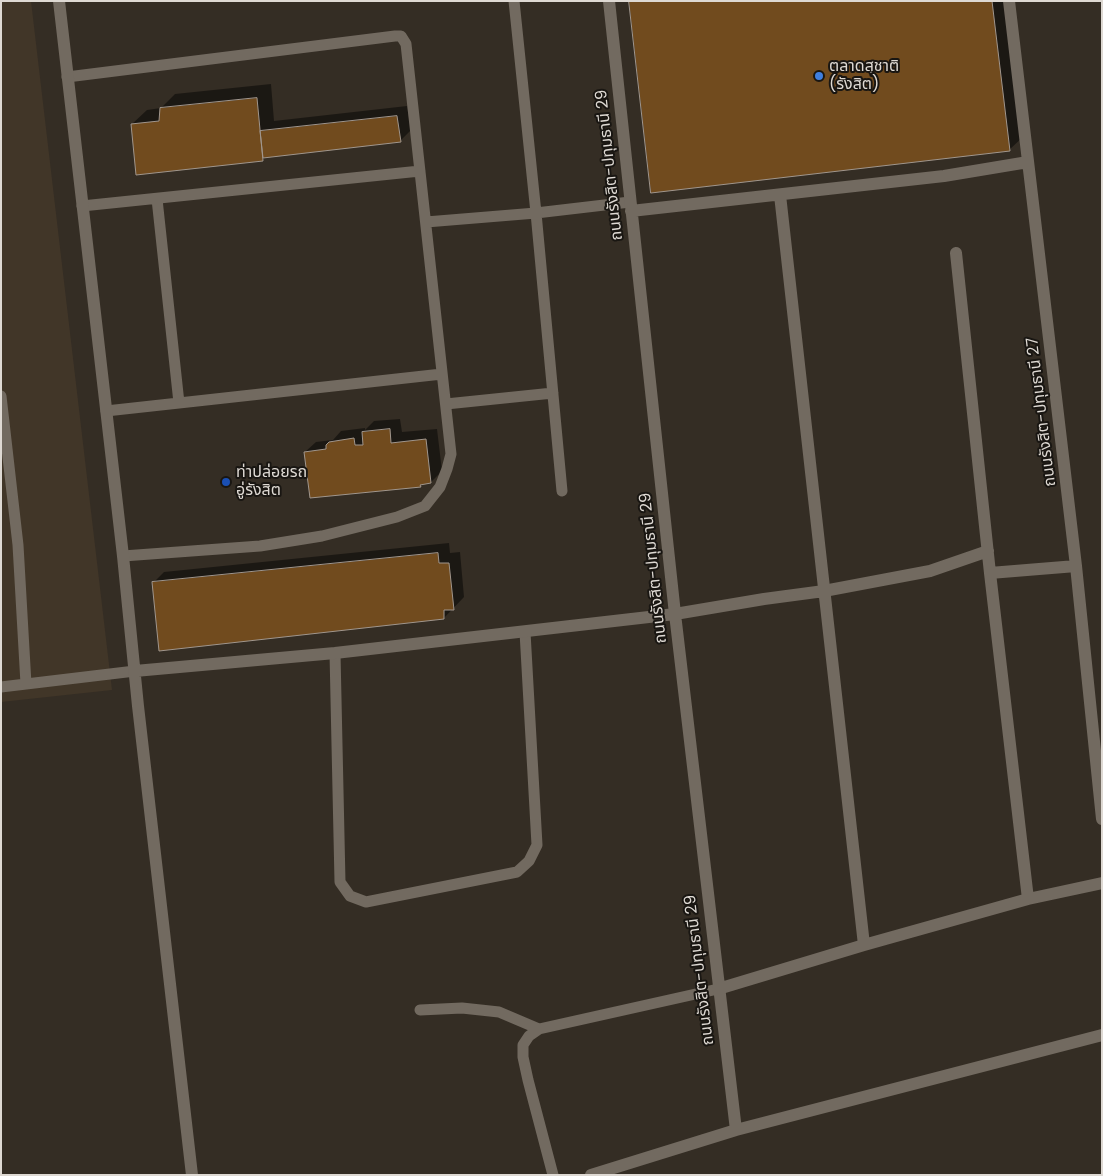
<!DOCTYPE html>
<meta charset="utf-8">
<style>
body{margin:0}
#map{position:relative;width:1103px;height:1176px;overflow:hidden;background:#342d24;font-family:Poppins,sans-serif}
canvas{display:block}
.frame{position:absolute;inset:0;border:2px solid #ded9d3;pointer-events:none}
</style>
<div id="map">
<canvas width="1103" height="1176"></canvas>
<div class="frame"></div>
</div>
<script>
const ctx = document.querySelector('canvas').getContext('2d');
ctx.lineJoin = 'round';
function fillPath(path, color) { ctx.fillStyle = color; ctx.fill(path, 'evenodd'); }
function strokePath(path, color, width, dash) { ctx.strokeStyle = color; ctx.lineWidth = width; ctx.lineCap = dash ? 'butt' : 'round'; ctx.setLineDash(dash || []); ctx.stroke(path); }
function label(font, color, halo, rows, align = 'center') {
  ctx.font = font + ' Poppins,"Noto Sans Thai",sans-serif'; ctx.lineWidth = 4; ctx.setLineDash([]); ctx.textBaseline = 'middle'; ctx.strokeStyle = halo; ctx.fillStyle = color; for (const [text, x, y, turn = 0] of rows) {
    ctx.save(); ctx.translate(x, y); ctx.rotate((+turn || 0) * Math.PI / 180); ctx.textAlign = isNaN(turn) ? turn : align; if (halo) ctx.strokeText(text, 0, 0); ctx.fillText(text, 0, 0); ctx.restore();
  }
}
const built = new Path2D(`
 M1 1H31L112 690 1 702Z`);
const shadow = new Path2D(`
 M630 1H1008L1024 136 1009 150Z
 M271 84 274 121 407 106 411 130 400 141 265 157 262 160 132 124 147 110 161 108 175 94Z
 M400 419 402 432 437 429 442 471 431 482 422 483 420 485 305 452 316 442 333 440 341 431 365 428V430L374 421Z
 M449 543 450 553 460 552 464 597 444 618 153 583 164 572Z`);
const building = new Path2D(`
 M629 1H992L1010 151 651 193Z
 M257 98 263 161 136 175 131 124 159 121 160 108Z
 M397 116 401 142 263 158 260 131Z
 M390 429 391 443 426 439 431 483 420 485 421 487 310 498 304 452 326 449V445L329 442 354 438 355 445H363L362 432Z
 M438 553 439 563H449L454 610H444V619L159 651 152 582Z`);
const service = new Path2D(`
 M514 1 536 213 562 491
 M67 77 395 36H401L406 44 451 454 447 469 440 487 425 506 397 517 322 536 260 546 123 556
 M157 199 179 403 442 374
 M82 206 420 171
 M426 222 536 213 630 202
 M1 396 18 545 26 684
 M446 404 553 393
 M106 411 179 403
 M335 653 340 882 350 896 366 902 517 872 529 861 537 845 525 632
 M1 687 135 671
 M420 1010 462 1008 499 1012 539 1029
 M553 1175 528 1080 523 1057V1045L529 1036 539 1029 718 989`);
const minor = new Path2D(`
 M59 1 123 556 138 706 192 1175
 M609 1 675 614 736 1130
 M1009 1 1076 566 1102 819
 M780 195 864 945
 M631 211 944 176 1028 162
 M956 253 990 573 1028 899
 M990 573 1076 566
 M135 671 335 653 675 614 764 599 824 591 930 571 988 551
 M718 989 864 945 1028 899 1102 883
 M591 1175 736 1130 1102 1035`);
const markers = [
 [819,76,5,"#3f7fe0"],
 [226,482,5,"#1a4fb4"]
];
const poiNames = [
 ["ตลาดสุชาติ",829,67],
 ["(รังสิต)",829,85],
 ["ท่าปล่อยรถ",236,473],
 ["อู่รังสิต",236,491]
];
const streetNames = [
 ["ถนนรังสิต-ปทุมธานี 29",610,165,-96],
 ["ถนนรังสิต-ปทุมธานี 27",1042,412,-97],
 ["ถนนรังสิต-ปทุมธานี 29",654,568,-96],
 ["ถนนรังสิต-ปทุมธานี 29",700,970,-97]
];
fillPath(built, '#413628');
fillPath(shadow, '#0007');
fillPath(building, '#714b1e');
strokePath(building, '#a0968d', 1);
strokePath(service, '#726a60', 11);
strokePath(minor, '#726a60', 12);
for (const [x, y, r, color] of markers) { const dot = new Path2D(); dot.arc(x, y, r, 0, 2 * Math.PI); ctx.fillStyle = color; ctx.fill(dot); strokePath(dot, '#191612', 2); }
label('16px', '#ded9d3', '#191612', poiNames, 'left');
label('16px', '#ded9d3', '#191612', streetNames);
</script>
